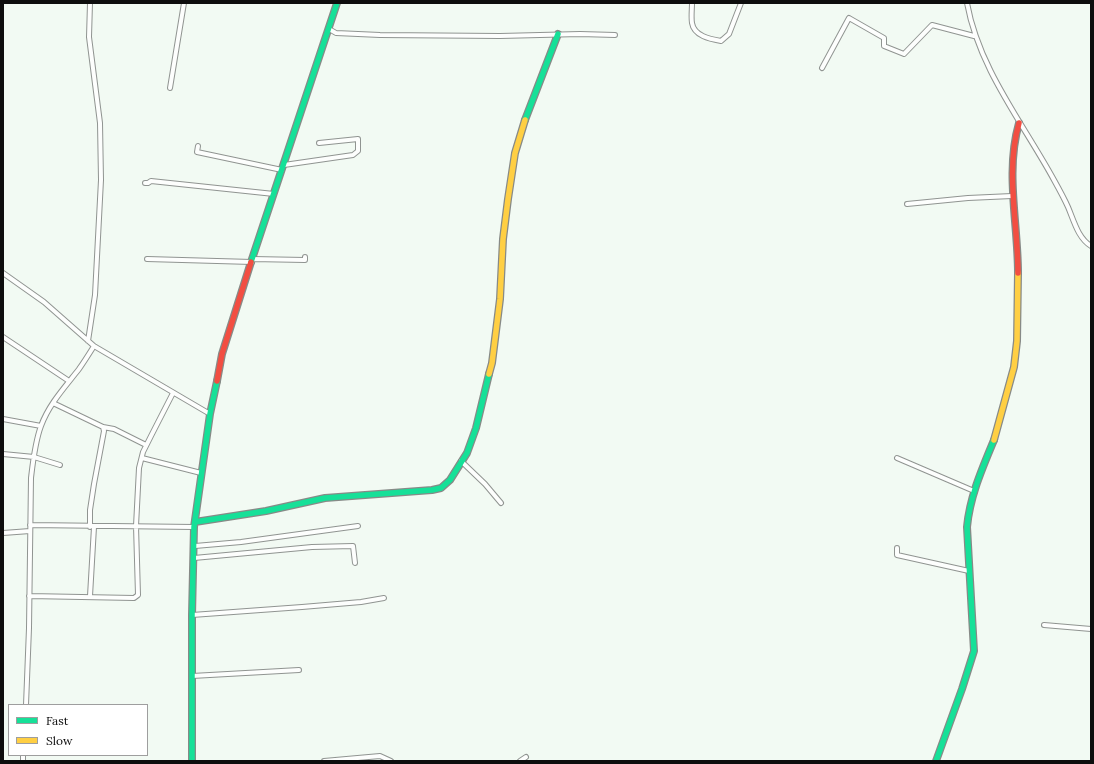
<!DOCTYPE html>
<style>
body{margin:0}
#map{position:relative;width:1094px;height:764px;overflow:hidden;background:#f2faf3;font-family:Lora,serif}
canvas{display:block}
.frame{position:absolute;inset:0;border:4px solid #0d0d0d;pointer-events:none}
.legend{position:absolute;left:8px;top:704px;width:140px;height:52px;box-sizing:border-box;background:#fff;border:1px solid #9e9e9e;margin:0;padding:5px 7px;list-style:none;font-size:12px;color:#0d0d0d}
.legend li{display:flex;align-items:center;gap:8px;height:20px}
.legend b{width:20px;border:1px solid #9e9e9e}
</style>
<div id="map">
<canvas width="1094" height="764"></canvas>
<div class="frame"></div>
<ul class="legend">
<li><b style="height:5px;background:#16e098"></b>Fast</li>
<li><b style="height:5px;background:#ffcf43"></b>Slow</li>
</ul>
</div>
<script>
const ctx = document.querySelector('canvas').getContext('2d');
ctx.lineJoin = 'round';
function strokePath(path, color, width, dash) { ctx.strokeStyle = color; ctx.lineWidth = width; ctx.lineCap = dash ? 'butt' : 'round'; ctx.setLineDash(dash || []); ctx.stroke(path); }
const street = new Path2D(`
 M692 3C692 9 691 17 692 23 694 36 710 39 721 41L729 34 741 3
 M967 3C979 69 1023 123 1054 180 1059 189 1064 198 1068 207 1074 221 1078 238 1091 246
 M329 29 336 33 380 35 500 36 580 34 615 35
 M822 68 849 18 884 38V46L904 54 932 25 974 36
 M170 88 184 3
 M198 146 197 152 282 170
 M284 165 353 155 358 151V139L319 143
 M145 183H148L151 181 274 194
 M907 204 968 198 1012 196
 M147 259 252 262
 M252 259 305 260V257
 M3 273 44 302 94 346 210 414
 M3 337 69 381
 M88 341 95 295 101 180 100 123 89 37 90 3
 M53 403 103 427 104 431 94 484 90 510V527
 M3 419 41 426
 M103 427 114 429 146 445
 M3 454 34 457 60 465
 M142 458 201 473
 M897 458 974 491
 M461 461 485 484 501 503
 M30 525 194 527
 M3 533 30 531
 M195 546 241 542 358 526
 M897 548V555L969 571
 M194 558 312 547 353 546 355 563
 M29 596 134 598 138 595 136 526 139 468 143 452 151 436 173 393
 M90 596 94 527
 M192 615 302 607 361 602 384 598
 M1044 625 1091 629
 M192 676 299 670
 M26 705 29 628 31 478C33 461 35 442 41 426 49 404 65 387 79 369 84 362 89 354 94 346
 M23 761V755
 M324 761 380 756 391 761
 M520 761 526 757`);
const fast = new Path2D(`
 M525 120 558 34
 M251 262 337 3
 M195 522 266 511 325 498 432 490 441 488 450 480 467 453 476 428 489 374
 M192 761V615L194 527 210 414 217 381
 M936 761 962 689 974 651 967 527C970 496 982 469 994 440`);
const slow = new Path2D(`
 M489 374 492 363 500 299 503 239 508 199 515 153 525 120
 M994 440 1014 367 1017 341 1018 273`);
const jam = new Path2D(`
 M1018 273C1018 223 1005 172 1019 123
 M217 381 222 354 251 262`);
strokePath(street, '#909491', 6);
strokePath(fast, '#878a87', 8);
strokePath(slow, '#878a87', 8);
strokePath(jam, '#878a87', 8);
strokePath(street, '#fdfefd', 4);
strokePath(fast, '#16e098', 5.5);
strokePath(slow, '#ffcf43', 5.5);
strokePath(jam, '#f24e42', 5.5);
</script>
